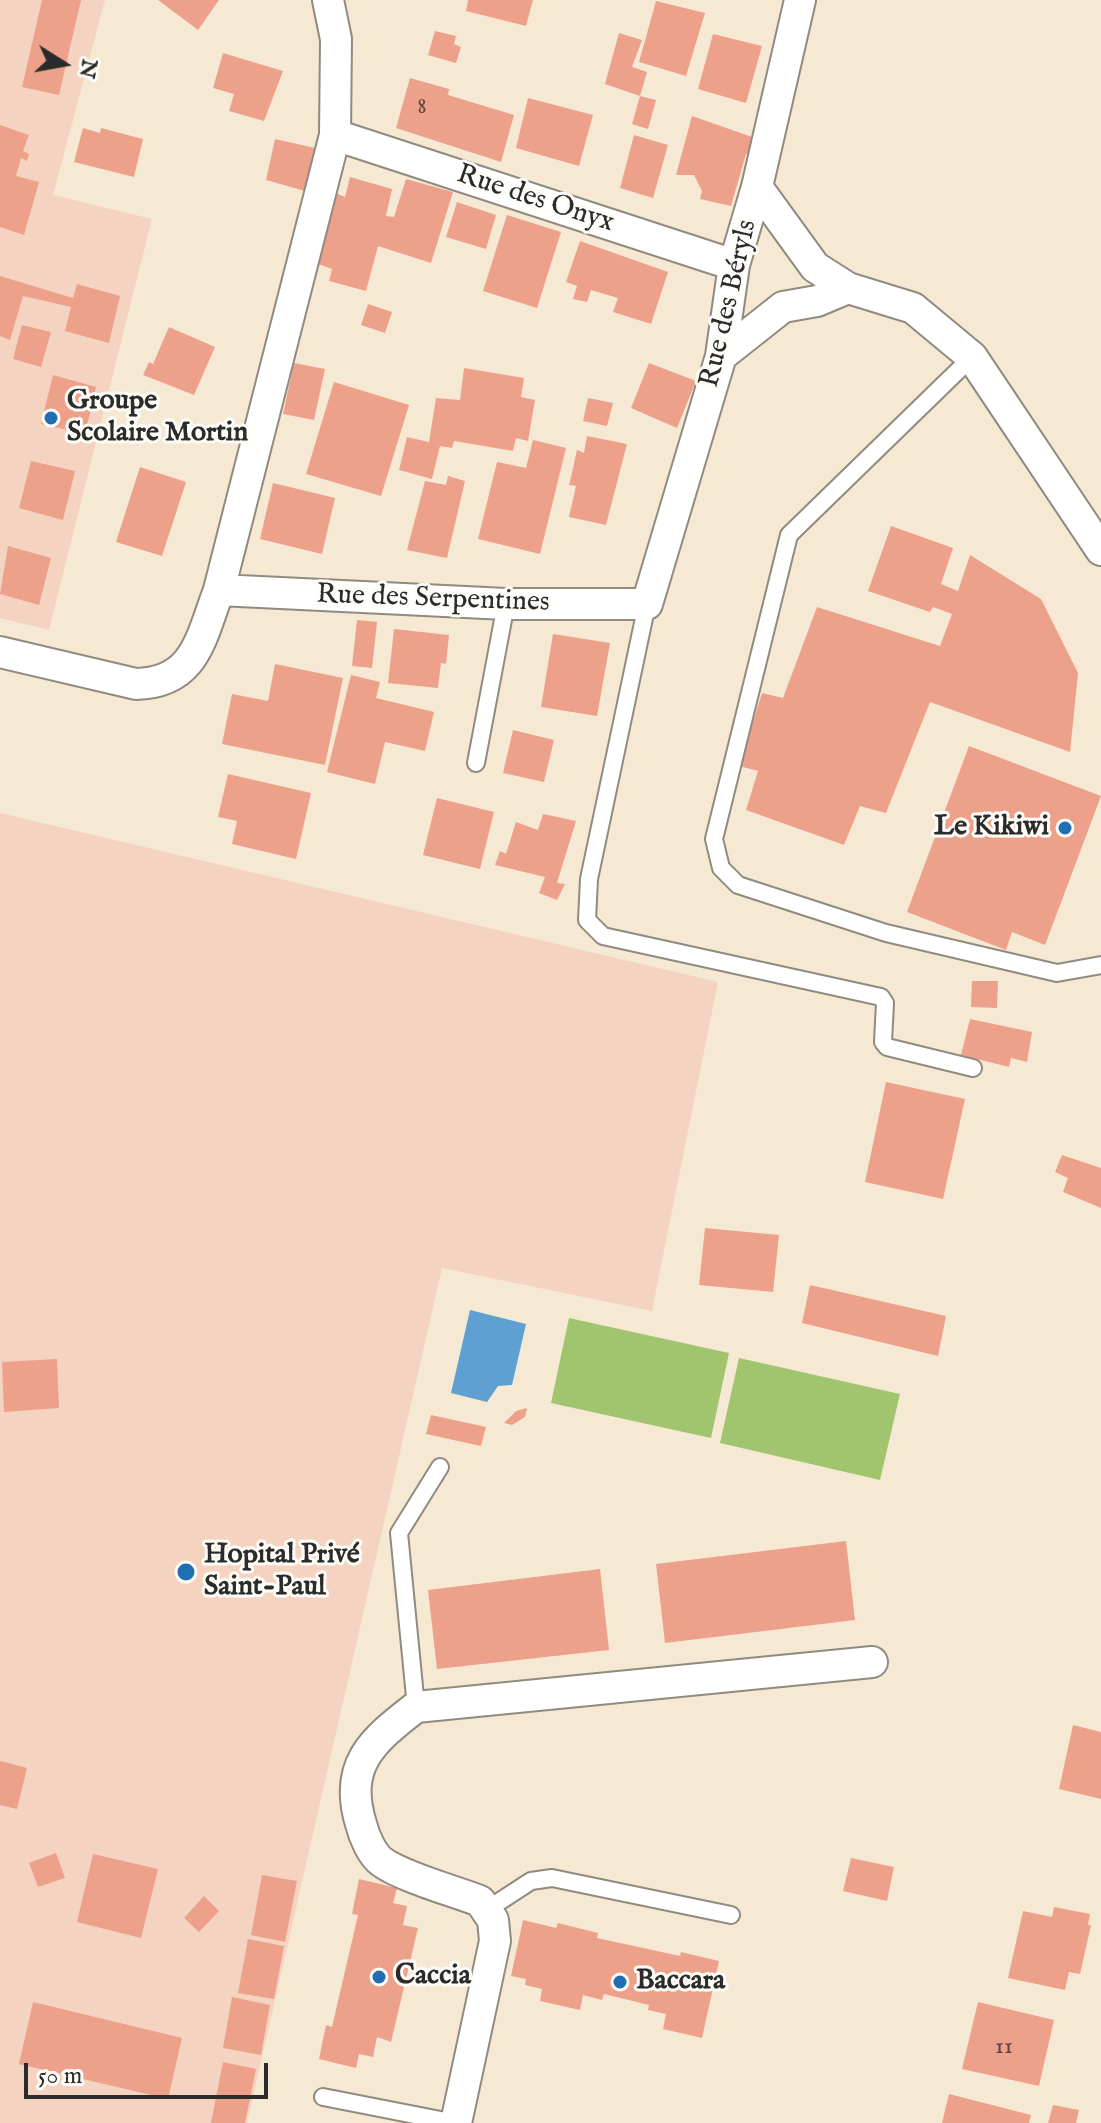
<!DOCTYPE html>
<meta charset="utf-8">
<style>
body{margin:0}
#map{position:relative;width:1101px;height:2123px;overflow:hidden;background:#f5e9d3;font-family:"IM FELL English",serif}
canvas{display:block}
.north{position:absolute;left:24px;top:24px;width:80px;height:80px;-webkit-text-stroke:6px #fdfcf7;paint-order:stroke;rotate:101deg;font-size:22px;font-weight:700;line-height:32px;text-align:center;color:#2b2b2b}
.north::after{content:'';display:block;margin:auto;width:28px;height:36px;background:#2b2b2b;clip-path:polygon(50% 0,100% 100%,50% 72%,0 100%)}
.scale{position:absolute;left:24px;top:2063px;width:244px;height:36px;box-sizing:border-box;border:4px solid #2b2b2b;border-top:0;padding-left:10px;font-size:24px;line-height:28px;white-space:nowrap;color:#2b2b2b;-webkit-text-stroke:6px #fdfcf7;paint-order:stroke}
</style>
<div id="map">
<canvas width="1101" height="2123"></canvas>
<div class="north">N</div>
<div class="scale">50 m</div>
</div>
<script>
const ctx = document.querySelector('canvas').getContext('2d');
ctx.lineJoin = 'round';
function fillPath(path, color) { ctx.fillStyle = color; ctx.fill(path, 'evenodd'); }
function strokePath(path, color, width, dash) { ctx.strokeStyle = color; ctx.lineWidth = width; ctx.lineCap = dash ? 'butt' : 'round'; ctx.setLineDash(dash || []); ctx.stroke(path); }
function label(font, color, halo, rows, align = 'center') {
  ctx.font = font + ' "IM FELL English",serif'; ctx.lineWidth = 6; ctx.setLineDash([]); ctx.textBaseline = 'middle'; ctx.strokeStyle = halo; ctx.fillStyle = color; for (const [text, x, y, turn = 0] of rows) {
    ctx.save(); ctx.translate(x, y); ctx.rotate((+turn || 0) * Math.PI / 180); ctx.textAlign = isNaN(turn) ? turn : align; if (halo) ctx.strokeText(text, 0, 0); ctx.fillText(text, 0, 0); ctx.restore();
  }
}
const built = new Path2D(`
 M0 0H105L53 195 152 219 49 630 0 618Z
 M0 813 718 982 652 1311 442 1268 247 2123H0Z`);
const green = new Path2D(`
 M569 1318 729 1353 711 1438 551 1403Z
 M739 1358 900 1394 880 1480 720 1443Z`);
const water = new Path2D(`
 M470 1310 526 1324 512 1385 498 1386 487 1402 451 1393Z`);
const building = new Path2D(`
 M42 0H81L59 95 22 87Z
 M158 0H219L198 30Z
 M468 0H533L526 26 466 11Z
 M656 1 705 13 686 76 639 62Z
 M435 31 456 36 454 44 461 47 456 63 428 55Z
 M619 33 642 40 632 67 647 72 640 96 605 84Z
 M713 34 762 46 746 103 698 89Z
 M223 53 283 71 264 121 229 111 234 94 213 88Z
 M410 78 449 89 448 95 514 115 501 162 396 128Z
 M640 96 656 100 648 129 632 124Z
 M528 98 593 115 579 166 516 148Z
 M692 116 755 138 751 155 746 154 731 206 700 199 702 191 694 175H676Z
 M0 125 29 135 23 151 29 154 27 161 21 158 16 176 39 182 24 235 0 227Z
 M83 128 100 133 101 128 143 139 134 177 74 162Z
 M634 135 668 145 653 198 620 188Z
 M275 139 315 148 305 191 266 180Z
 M350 177 392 189 386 216 394 217 406 179 453 192 431 263 378 246 366 291 329 281 332 269 318 264 336 193 345 197Z
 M457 202 496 215 486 249 446 237Z
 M507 215 561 232 537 308 483 291Z
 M580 241 668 272 651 324 613 312 618 298 591 290 587 302 573 299 577 286 566 282Z
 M0 276 73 298 77 284 120 296 109 343 65 331 71 307 23 296 10 340 0 336Z
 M368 304 392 312 385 333 361 325Z
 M22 325 51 332 41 367 13 359Z
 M169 327 215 347 194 395 143 375 149 362 153 364Z
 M294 363 325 369 314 420 283 414Z
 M649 363 696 381 677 428 631 408Z
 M464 368 524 378 521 397 535 400 528 441 516 438 513 451 454 441 452 448 440 446 432 479 399 470 407 437 429 442 436 398 460 400Z
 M53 375 96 387 85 434 41 424Z
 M334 382 409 405 381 496 306 474Z
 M588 398 613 403 607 426 583 421Z
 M587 436 627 444 606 525 569 517 576 486 569 485 571 477 577 450 584 453Z
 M533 440 566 448 540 554 478 539 497 462 526 468Z
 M31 461 75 471 63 520 19 508Z
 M140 467 186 482 162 556 116 542Z
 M448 476 465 481 447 558 407 550 425 481 446 485Z
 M273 483 335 498 322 554 260 539Z
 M891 526 953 548 941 584 958 591 970 555 1041 599 1078 673 1070 752 930 702 886 813 860 806 844 845 746 810 758 771 739 766 762 693 783 698 817 607 940 646 952 614 933 607 930 612 868 591Z
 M8 546 51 558 39 605 0 594Z
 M357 620 377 622 372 668 352 666Z
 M394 629 449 635 446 664 441 663 438 688 388 683Z
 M553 634 610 643 597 716 541 707Z
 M275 664 343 678 325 765 222 744 232 694 268 701Z
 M351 675 380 682 376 698 434 712 425 751 385 742 375 784 327 772Z
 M513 730 554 740 544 782 503 773Z
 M969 746 1101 796 1045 945 1012 932 1006 950 907 912Z
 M228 774 311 793 296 859 232 844 237 821 218 817Z
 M437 798 494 812 480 869 423 855Z
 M543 814 576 821 557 883 565 884 557 900 539 893 545 877 495 865 500 851 506 854 516 822 538 830Z
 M972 981H998L997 1008 971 1007Z
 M970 1019 1032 1032 1027 1062 1011 1058 1009 1067 961 1055Z
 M886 1082 965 1099 943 1199 865 1182Z
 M1062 1155 1101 1168V1208L1063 1192 1068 1178 1055 1172Z
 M705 1228 779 1235 773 1292 699 1285Z
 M810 1285 946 1316 938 1356 802 1323Z
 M57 1359 59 1408 4 1412 2 1362Z
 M527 1408 525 1417 512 1425 504 1423 516 1411Z
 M431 1415 486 1427 481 1446 426 1434Z
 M846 1541 855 1620 665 1643 656 1564Z
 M600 1569 609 1650 437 1669 428 1590Z
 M1073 1725 1101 1732V1799L1059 1789Z
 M0 1761 27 1768 17 1809 0 1805Z
 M56 1853 65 1878 38 1887 29 1863Z
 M93 1854 158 1869 141 1938 77 1922Z
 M851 1858 894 1867 887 1901 843 1891Z
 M262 1875 297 1881 285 1942 251 1935Z
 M359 1879 397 1888 393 1903 407 1906 403 1925 418 1928 391 2042 377 2037 373 2057 359 2054 356 2068 319 2059 326 2025 332 2027 358 1915 352 1914Z
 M204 1896 219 1911 199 1932 184 1918Z
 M1054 1907 1090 1914 1088 1925H1091L1080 1974 1069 1972 1065 1990 1008 1978 1023 1911 1052 1917Z
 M523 1920 556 1928 558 1923 598 1933 597 1938 680 1956 681 1952 719 1961 702 2038 663 2029 666 2014 648 2010 649 2005 604 1994 602 2000 583 1995 580 2010 540 2001 542 1989 525 1985 526 1979 511 1976Z
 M248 1939 284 1946 274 1999 238 1993Z
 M232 1997 270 2005 261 2055 223 2048Z
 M33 2002 182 2038 168 2099 19 2064Z
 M978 2002 1054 2020 1039 2086 962 2069Z
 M223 2062 256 2069 245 2123H211Z
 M949 2094 1031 2115 1029 2123H942Z
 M1053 2105 1079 2110 1076 2123H1048Z`);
const service = new Path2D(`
 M972 357 789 535 714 839 721 868 738 885 886 933 1057 973 1101 965
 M647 604 589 879 587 920 603 936 881 997 885 1003 883 1042 887 1047 973 1068
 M476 763 506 604
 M416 1707 399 1533 440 1467
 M488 1909 531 1881 552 1878 731 1915
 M323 2097 456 2123`);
const minor = new Path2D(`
 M335 135 734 265
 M757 187 815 267 848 288 913 308 972 357 1101 550
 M721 356 783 307 817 301 848 288
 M219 590 506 604H647L721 356 734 265 757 187 800 0
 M0 652 136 684C196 683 201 637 219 590L335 135 336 39 328 0
 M456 2123 495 1941 493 1920 480 1901C454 1891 403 1877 382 1862 372 1855 364 1836 361 1824 343 1765 372 1741 416 1707L872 1662`);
const markers = [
 [51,418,8,"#1f6fb2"],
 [1065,828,8,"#1f6fb2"],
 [186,1572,10,"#1f6fb2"],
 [379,1977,8,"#1f6fb2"],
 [620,1982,8,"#1f6fb2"]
];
const numberNames = [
 ["8",422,108],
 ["11",1004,2048]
];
const streetNames = [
 ["Rue des Onyx",535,200,18],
 ["Rue des Béryls",730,304,-77],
 ["Rue des Serpentines",433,600,2]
];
const poiNames = [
 ["Groupe",67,402],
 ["Scolaire Mortin",67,434],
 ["Le Kikiwi",1049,828,"right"],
 ["Hopital Privé",204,1556],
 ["Saint-Paul",204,1588],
 ["Caccia",395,1977],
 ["Baccara",636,1982]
];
fillPath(built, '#f4d3c1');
fillPath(green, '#a1c56f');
fillPath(water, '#5da0d1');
fillPath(building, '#eda18b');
strokePath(service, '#908a7f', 20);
strokePath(minor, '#908a7f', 34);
strokePath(service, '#fff', 16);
strokePath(minor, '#fff', 30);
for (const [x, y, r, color] of markers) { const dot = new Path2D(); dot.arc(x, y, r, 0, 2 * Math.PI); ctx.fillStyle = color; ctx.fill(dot); strokePath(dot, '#fdfcf7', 3); }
label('24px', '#5c4843', null, numberNames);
label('28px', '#2b2b2b', '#fdfcf7', streetNames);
label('bold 28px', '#2b2b2b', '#fdfcf7', poiNames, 'left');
</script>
